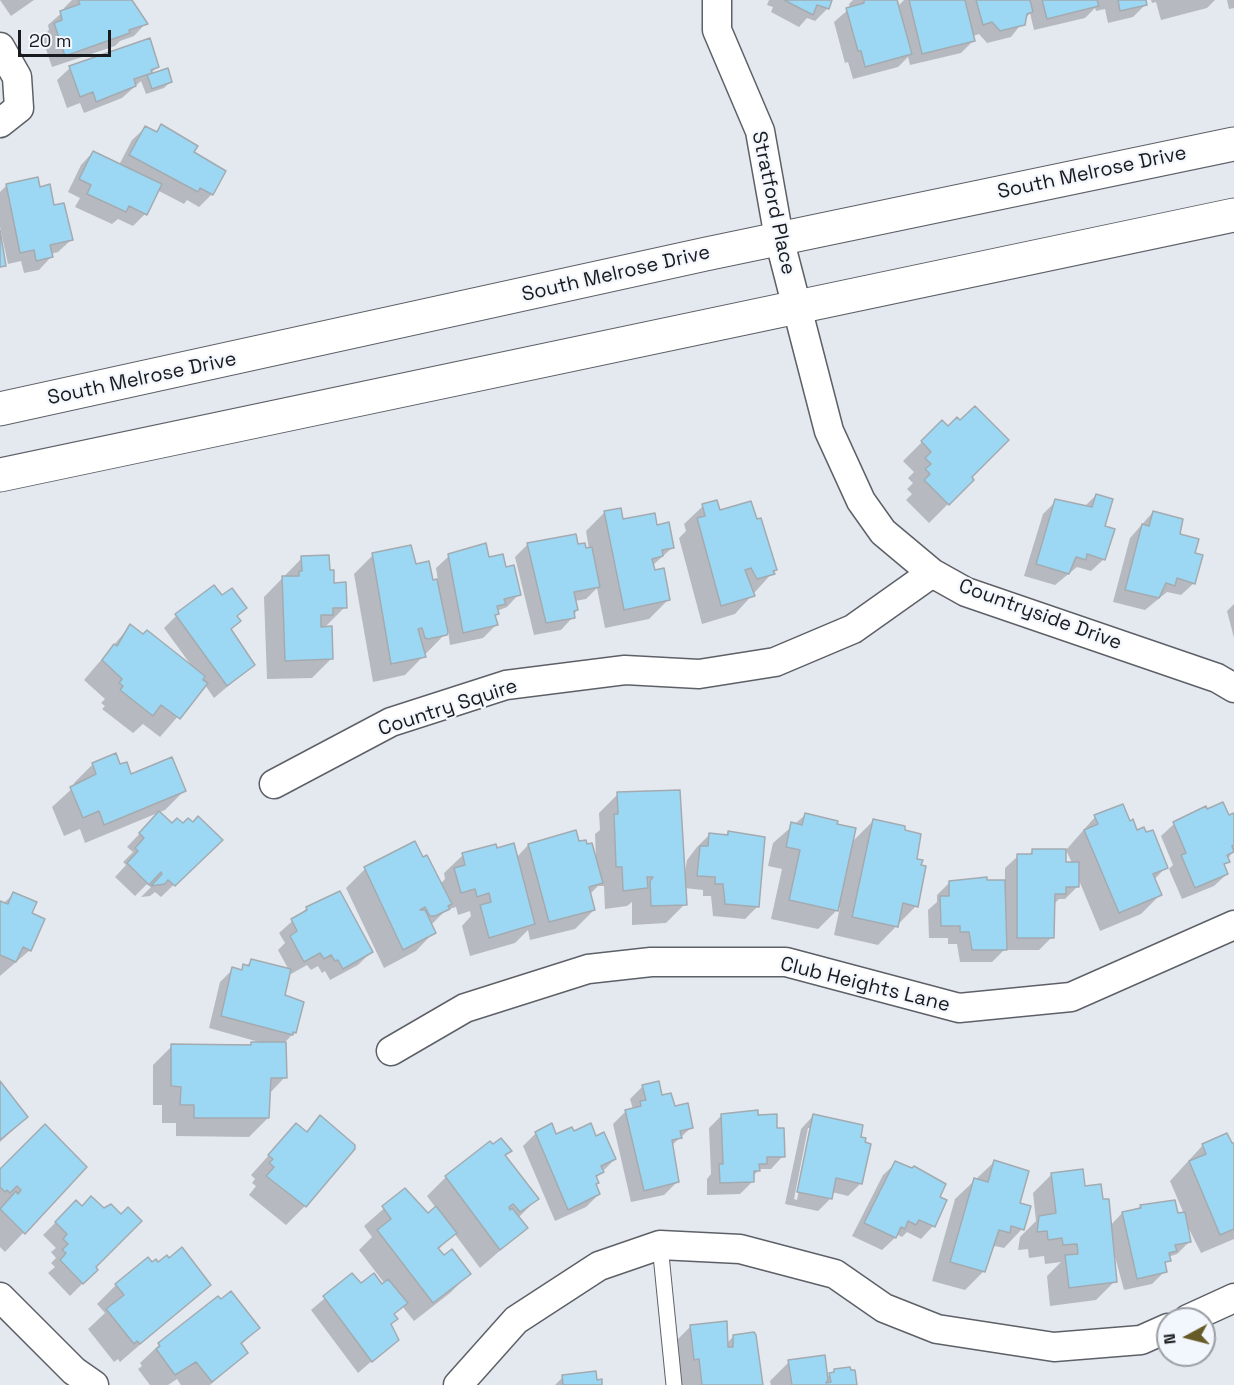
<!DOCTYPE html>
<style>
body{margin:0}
#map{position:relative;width:1234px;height:1385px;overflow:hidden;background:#e4e9f0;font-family:"Space Grotesk",sans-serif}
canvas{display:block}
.north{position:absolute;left:1156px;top:1307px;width:60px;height:60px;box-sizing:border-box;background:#f2f6fd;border:2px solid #9b9ea3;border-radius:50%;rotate:263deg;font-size:16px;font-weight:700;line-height:24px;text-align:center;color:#191a1d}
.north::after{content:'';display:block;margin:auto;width:21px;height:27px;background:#675b28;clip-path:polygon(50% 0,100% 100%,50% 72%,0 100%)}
.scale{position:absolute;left:18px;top:30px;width:93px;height:27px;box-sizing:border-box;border:3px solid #191a1d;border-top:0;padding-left:8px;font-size:18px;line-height:21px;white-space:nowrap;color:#191a1d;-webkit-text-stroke:4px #f2f6fd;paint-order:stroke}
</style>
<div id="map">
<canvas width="1234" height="1385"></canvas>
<div class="north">N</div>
<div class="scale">20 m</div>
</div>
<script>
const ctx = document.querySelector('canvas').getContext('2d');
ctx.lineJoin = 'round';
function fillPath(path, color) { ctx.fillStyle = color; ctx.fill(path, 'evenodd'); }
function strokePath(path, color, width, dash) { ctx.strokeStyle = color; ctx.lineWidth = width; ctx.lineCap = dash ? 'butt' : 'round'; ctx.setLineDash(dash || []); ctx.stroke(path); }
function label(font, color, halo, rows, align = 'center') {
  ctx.font = font + ' "Space Grotesk",sans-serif'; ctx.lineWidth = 4.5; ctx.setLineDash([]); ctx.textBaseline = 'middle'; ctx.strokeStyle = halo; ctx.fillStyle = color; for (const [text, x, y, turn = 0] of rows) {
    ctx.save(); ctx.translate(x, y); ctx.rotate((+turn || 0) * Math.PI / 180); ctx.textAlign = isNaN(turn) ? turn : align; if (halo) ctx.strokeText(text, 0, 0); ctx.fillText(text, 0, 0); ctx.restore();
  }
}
const shadow = new Path2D(`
 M0 0H34L11 16Z
 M72 0H130L146 23 134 36 120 41 115 46 52 67 42 37 49 30 48 25 65 10 64 8Z
 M769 0H831L827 9 815 21 807 18 799 27 771 12 773 7 767 5Z
 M853 0H898L899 5 904 0H1145L1146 4 1133 17 1108 23 1105 9 1096 11 1095 8 1085 18 1034 30 1030 13 1011 37 987 43 979 34 973 36 974 40 961 53 910 65 908 57 898 67 853 79 848 62 845 63 834 22 850 8 849 4Z
 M1151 0H1215L1207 8 1161 20 1156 2 1152 3Z
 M1227 0H1234V8L1229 9Z
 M158 66 147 77 167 70 170 82 164 88 146 94 141 81 122 98 84 113 80 103 67 108 57 80 70 68Z
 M161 126 192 153 212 194 199 207 187 200 184 204 157 190 145 214 133 226 118 219 112 224 75 207 80 198 68 192 81 165 93 152 119 165 132 140 145 128 154 133Z
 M6 186 39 188 71 240 58 252 51 254V257L39 270 24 273 21 261 8 264 0 227V192Z
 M942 422 972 480 929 523 906 500 912 494 907 489 913 483 908 478 914 472 903 461Z
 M1096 495 1103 527 1104 559 1091 571 1077 567 1055 585 1024 576 1043 514 1056 501 1084 507Z
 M703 506 719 512 775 570 735 614 702 624 679 538 686 531 684 524Z
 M605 512 622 521 656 526 673 547 652 566 668 600 649 619 605 628 597 588 586 599 575 601 577 610 573 617 561 630 534 635 515 557 528 544 589 549 586 531Z
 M1153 512 1179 535 1193 554 1194 583 1181 595 1167 592 1145 610 1113 602 1130 538Z
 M373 555 414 566 432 582 438 581 436 568 449 556 488 558 505 569 519 594 507 607 497 611 494 616 496 625 483 638 450 645 448 631 405 675 373 682 354 574Z
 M302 558 328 572 345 607 324 628 331 659 312 678 267 679 264 597Z
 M1234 604V638L1227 611Z
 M176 616 236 617 239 621 230 630 253 665 214 698 205 685 160 737 143 724 133 733 102 709 105 706 101 703 105 699 84 680 130 626 191 665 164 628Z
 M93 764 119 766 130 775 184 791 165 810 85 843 80 829 64 836 52 807 75 786 74 783Z
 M618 794 684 879 687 860 697 847 710 834 725 836 728 832 758 906 745 919 713 916 711 896H703V890L684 888 685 904 666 923 632 925V902L627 906 605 909 604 886H598L589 895 594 910 575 929 530 940 528 930 515 943 470 956 462 926 471 916 470 911 458 915 456 907 446 910 431 925 434 932 416 951 384 968 346 888 365 869 440 884 445 879 444 873 463 855 496 849 517 857 528 845 578 843 596 860 595 834 600 830 599 813Z
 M1207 811 1228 817 1234 814V850L1223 866 1227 874 1214 886 1182 899 1169 869 1173 865 1161 836 1174 824Z
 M159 813 208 852 161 897 155 892 150 896 141 897 151 887 147 884 135 896 115 877 126 865 123 862 133 852 127 847Z
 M805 815 836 825 851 843 873 821 916 906 878 945 834 935 840 907 818 929 771 919 782 869 768 866 773 843Z
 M1095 817 1129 823 1166 867 1154 880 1160 895 1141 914 1100 931 1078 878V886L1065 899H1059L1053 905 1052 937 1039 950H1004L992 962H960L957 944H948V938H929L928 910 937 902V895L949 883 969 879 1005 881V868L1018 856H1028L1032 851 1065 863H1072L1066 850Z
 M13 894 30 914V950L0 976V902L3 904Z
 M307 908 371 952 358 965 330 980 325 971 322 973 318 966 311 970 307 965 291 974 278 950 285 943 279 933Z
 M252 961 283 996 295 1032 285 1042V1077L269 1094 268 1118 249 1137 176 1136V1123H162V1105H153V1065L172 1046 266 1044 209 1028 220 982 233 969 239 971Z
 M0 1083 27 1117 0 1142Z
 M643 1086 661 1097 692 1127 671 1146 677 1182 664 1195 631 1202 613 1124 626 1111 633 1109 630 1099Z
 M722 1115 775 1129 783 1156 771 1169H760L753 1176V1181L740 1194 707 1195V1179L711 1174 709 1128Z
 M813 1116 861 1183 848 1196 832 1192 831 1198 818 1211 785 1204 801 1129ZM808 1128H811L797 1200 794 1199Z
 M321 1117 305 1206 286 1225 249 1195 256 1186 252 1183 255 1179 251 1175 296 1125 305 1133Z
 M536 1133 596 1138 615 1159 595 1179 594 1186 599 1194 586 1207 555 1221 523 1146Z
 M1203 1145 1234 1148V1239L1201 1253 1185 1221 1190 1241 1177 1254 1168 1257 1164 1265 1165 1271 1152 1284 1124 1290 1111 1242 1115 1281 1096 1300 1050 1306 1047 1276 1061 1262 1045 1264 1044 1256 1029 1258 1028 1249 1018 1250 1020 1237 1036 1221 1033 1193 1052 1174 1084 1187 1102 1201 1110 1226 1122 1213 1140 1207 1173 1202 1177 1215 1184 1214 1170 1181Z
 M510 1151 504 1156 537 1199 518 1218 526 1228 480 1268 454 1233 438 1250 444 1257 469 1274 450 1293 414 1321 402 1306 393 1315 390 1325 397 1339 358 1373 311 1310 352 1275 361 1285 382 1286 385 1284 359 1250 372 1237 364 1226 405 1190 428 1215 436 1208 427 1196 446 1177Z
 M994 1162 1018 1204 1022 1229 1004 1248 995 1246 991 1250 984 1271 965 1290 932 1281 955 1199Z
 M896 1163 938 1198 933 1226 921 1239 907 1232 902 1237 898 1235 882 1250 852 1236 883 1175Z
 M85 1167 23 1233 5 1252 0 1247V1171Z
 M76 1202 81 1208 103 1210 94 1267 96 1270 70 1296 48 1273 55 1267 51 1263 56 1258 51 1252 56 1248 43 1235Z
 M151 1264H158L209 1285 120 1362 118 1359 114 1362 88 1329 105 1313 97 1304 116 1285Z
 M218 1298 258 1328 241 1345 246 1353 210 1385H181L177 1379 168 1385H150L138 1369 142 1366 140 1363 159 1345Z
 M691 1326 726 1344 734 1336 761 1385H682L681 1378H676L672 1345Z
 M789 1362 826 1378 834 1371 855 1385H771L770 1381Z
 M563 1377 596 1382 601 1385H555Z`);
const building = new Path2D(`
 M78 0H132L148 24 129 30 130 33 65 56 54 23 62 20 60 11 80 4Z
 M784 0H832L829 9 817 5 813 15Z
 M864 0H897L912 54 865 67 861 51H858L846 8 864 3Z
 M909 0H965L975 41 922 54Z
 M976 0H1030L1033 12 1027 14 1025 25 1000 31 992 22 983 25Z
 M1042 0H1097L1099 6 1047 19Z
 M1118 0H1146L1147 5 1120 11Z
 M150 38 159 67 151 70 152 73 134 79 136 86 96 102 93 92 80 97 69 66Z
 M168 68 172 82 152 89 147 75Z
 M161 124 198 146 194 152 226 171 213 195 200 188 198 192 129 155 145 126 157 132Z
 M93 151 162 184 147 215 129 206 126 212 87 194 91 185 79 179Z
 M38 177 40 187 50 184 54 205 64 203 73 240 50 245 53 257 36 261 34 250 20 253 6 184Z
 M0 230 6 266 0 267Z
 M975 406 1009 440 972 477 974 480 949 505 924 480 930 474 925 469 931 464 925 458 931 452 921 441 942 420 948 426 957 417 960 420Z
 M1096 494 1113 499 1105 526 1115 529 1105 560 1087 554 1086 560 1076 557 1069 574 1036 564 1055 499 1092 507Z
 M717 500 720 510 751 501 757 519 761 518 777 570 773 571 775 574 757 579 751 568 745 570 755 596 721 606 697 518 705 516 702 504Z
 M621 508 623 519 655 513 657 525 669 522 674 548 662 550 663 556 652 559 655 570 664 568 670 600 624 610 604 511Z
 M1153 511 1183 519 1180 534 1199 539 1195 553 1203 555 1195 584 1177 578 1175 586 1166 583 1159 598 1125 590 1142 524 1149 526Z
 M576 534 578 544 585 543 586 548 592 547 600 587 574 592 578 610 574 611 575 618 546 623 527 543Z
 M486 543 489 557 503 554 506 567 514 565 521 595 504 599 506 604 497 606 499 614 495 615 498 625 463 633 448 554Z
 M411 545 416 564 429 561 433 580 437 579 448 632 447 635 428 639 425 638 422 628 418 629 426 657 391 664 372 553Z
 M329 555 330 570H334V583L346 582 347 608H333V615H321V627L332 626 333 659 285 661 282 576H299V571H302L301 556Z
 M214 585 222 595 232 588 247 608 237 616 241 621 231 629 255 665 227 686 175 614Z
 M130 624 143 634 147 630 205 676 203 680 208 683 180 719 161 705 153 716 120 690 123 686 119 683 122 679 102 660 114 644 117 646Z
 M116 753 120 764 127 762 131 774 172 757 186 791 104 825 99 811 83 818 70 787 96 774 92 763Z
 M680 790 687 905 651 906 650 881 653 877H647L648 888 623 891 622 867H616L614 814H618L617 792Z
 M1223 802 1229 815 1234 813V845L1232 846 1234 852 1227 855 1230 862 1224 864 1228 874 1195 888 1181 855 1186 853 1173 822 1206 806 1207 809Z
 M1123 804 1130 821 1133 819 1137 830 1144 827 1146 832 1153 830 1168 868 1153 874 1162 895 1119 913 1084 830 1098 824 1094 815Z
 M159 811 172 823 177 818 183 823 188 818 193 822 198 816 223 840 175 886 168 880 165 884 151 886 162 874 161 872 149 885 127 863 138 851 135 848 144 838 139 833Z
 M805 813 838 821 837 824 856 828 838 911 789 900 800 850 786 847 791 822 802 825Z
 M873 819 905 826V830L921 834 917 859 923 860 921 865 926 866 918 907 903 903 898 927 852 917Z
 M576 830 579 841 586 840 587 844 592 843 603 883 589 887 595 910 549 922 528 844Z
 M728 831 765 837 759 907 725 904 723 884H715V877L697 876 700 846H708L709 833 728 835Z
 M415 841 423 857 427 855 452 904 448 906 450 909 435 916H430L425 907 420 910H425L436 933 403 950 364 867Z
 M514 843 535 924 489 938 480 905 491 902 489 893 477 897 475 889 461 893 454 868 465 865 462 853 496 844 497 848Z
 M1032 849H1066V862H1079V887H1066V894H1055L1054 938H1017V854H1032Z
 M987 877V880H1005L1007 950H972L969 932H960V926H941L940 896H949V881Z
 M340 891 373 952 343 969 338 960 335 961 331 955 324 959 320 953 304 962 290 936 297 931 291 919 307 910 306 907Z
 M13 892 37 902 32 913 45 919 31 951 23 947 16 962 0 955V901L8 904Z
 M251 959 291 969 285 995 304 1002 296 1033 293 1032V1035L221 1016 232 967 242 970 243 964 249 966Z
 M251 1042H286L287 1078H271L269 1118H194V1105H180L181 1087 171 1086V1044L251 1045Z
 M0 1081 28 1117 0 1140Z
 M659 1081 662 1095 671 1093 675 1106 688 1103 693 1128 680 1131 682 1138 672 1140 679 1182 644 1191 625 1110 641 1106 640 1101 646 1100 642 1085Z
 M758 1110V1115L777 1114V1128H784L785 1157H767V1164H759L760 1171H754V1182L720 1183 719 1164H723L721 1114Z
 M813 1114 863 1125 861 1137 866 1138 865 1142 871 1144 862 1184 836 1178 832 1199 797 1192Z
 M320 1115 355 1145V1149L306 1207 266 1176 274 1167 269 1163 273 1159 268 1155 296 1123 307 1132Z
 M552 1123 556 1134 572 1127 574 1131 591 1123 596 1136 604 1132 616 1159 601 1166 604 1172 596 1176 599 1183 596 1184 600 1194 568 1210 535 1132Z
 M45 1124 87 1167 25 1234 0 1209 16 1191 18 1194 21 1190 17 1186 10 1193 7 1190 5 1192 0 1187V1169Z
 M1227 1133 1232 1143H1234V1229L1220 1235 1189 1161 1206 1154 1202 1144Z
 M501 1138 512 1151 505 1155 539 1199 520 1212 513 1204 509 1207 510 1210 512 1208 528 1228 500 1250 445 1176 490 1141 493 1144Z
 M994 1160 1029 1171 1020 1203 1031 1206 1024 1230 1011 1226 1010 1233 999 1230 985 1272 950 1262 974 1178 988 1182Z
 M895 1161 912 1168 914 1166 946 1184 940 1197 947 1200 935 1227 919 1220 916 1225 908 1221 905 1229 901 1227 896 1238 864 1223Z
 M1083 1169 1085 1186 1101 1184 1103 1199H1109L1117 1282 1069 1288 1065 1255 1078 1254 1077 1244 1063 1245 1062 1238 1048 1240 1047 1231 1037 1232 1039 1216 1056 1213 1051 1173Z
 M405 1188 428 1213 436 1206 457 1233 438 1248 444 1255 452 1249 471 1274 433 1303 377 1230 391 1219 382 1206Z
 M91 1196 104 1208 111 1204 121 1214 128 1207 142 1221 96 1267 98 1270 83 1284 60 1260 66 1253 62 1250 68 1244 63 1239 67 1234 55 1222 76 1200 82 1206Z
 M1175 1200 1178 1213 1185 1212 1191 1242 1175 1245 1177 1251 1169 1253 1171 1261 1165 1262 1167 1272 1137 1279 1122 1212 1141 1208 1140 1205Z
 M182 1247 211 1285 140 1344 137 1341 134 1344 106 1309 124 1295 115 1284 148 1257 152 1262 156 1259 158 1262 167 1255 169 1258Z
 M352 1273 361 1283 374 1273 382 1284 388 1279 408 1303 394 1314 398 1319 391 1324 399 1340 372 1362 323 1296Z
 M231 1291 260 1328 241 1343 248 1353 212 1382 196 1362 175 1375 156 1349 160 1346 158 1343 218 1296 221 1299Z
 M727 1321 728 1347H733V1335L754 1332 756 1335 763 1385H702L699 1359 694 1360 690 1325Z
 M825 1355 828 1380 826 1383 831 1382 829 1373 834 1372V1369L850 1367 851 1370H855L857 1385H792L788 1360Z
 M596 1371 597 1380 602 1379V1385H563L562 1375Z`);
const service = new Path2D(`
 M660 1245 674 1385`);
const minor = new Path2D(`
 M717 0V30L760 131 779 238 829 431 861 501 883 532 932 573 966 592 1217 678 1234 688
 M0 47 17 77 19 108 0 123
 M274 784 391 722 506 685 625 670 699 674 775 662 853 629 932 573
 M391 1051 465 1008 588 969 651 962H786L959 1008 1071 997 1234 925
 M0 1297 74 1371 94 1385
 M1188 1319 1234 1298
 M458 1385 516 1320 599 1266 660 1245 740 1249 835 1274 884 1308 937 1329 1054 1347 1141 1340 1168 1328`);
const primary = new Path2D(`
 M0 409 706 254 1234 144
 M0 475 1234 215`);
const streetNames = [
 ["South Melrose Drive",1092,173,-12],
 ["Stratford Place",773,203,78],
 ["South Melrose Drive",616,274,-13],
 ["South Melrose Drive",142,379,-12],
 ["Countryside Drive",1040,615,20],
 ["Country Squire",448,708,-18],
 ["Club Heights Lane",865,985,14]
];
fillPath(shadow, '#0003');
fillPath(building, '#9cd7f4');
strokePath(building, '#a3abb0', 1.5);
strokePath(service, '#5d6067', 17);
strokePath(minor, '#5d6067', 31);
strokePath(primary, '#5d6067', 35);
strokePath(service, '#fff', 15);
strokePath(minor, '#fff', 28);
strokePath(primary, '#fff', 33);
label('20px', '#191a1d', '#f2f6fd', streetNames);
</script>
